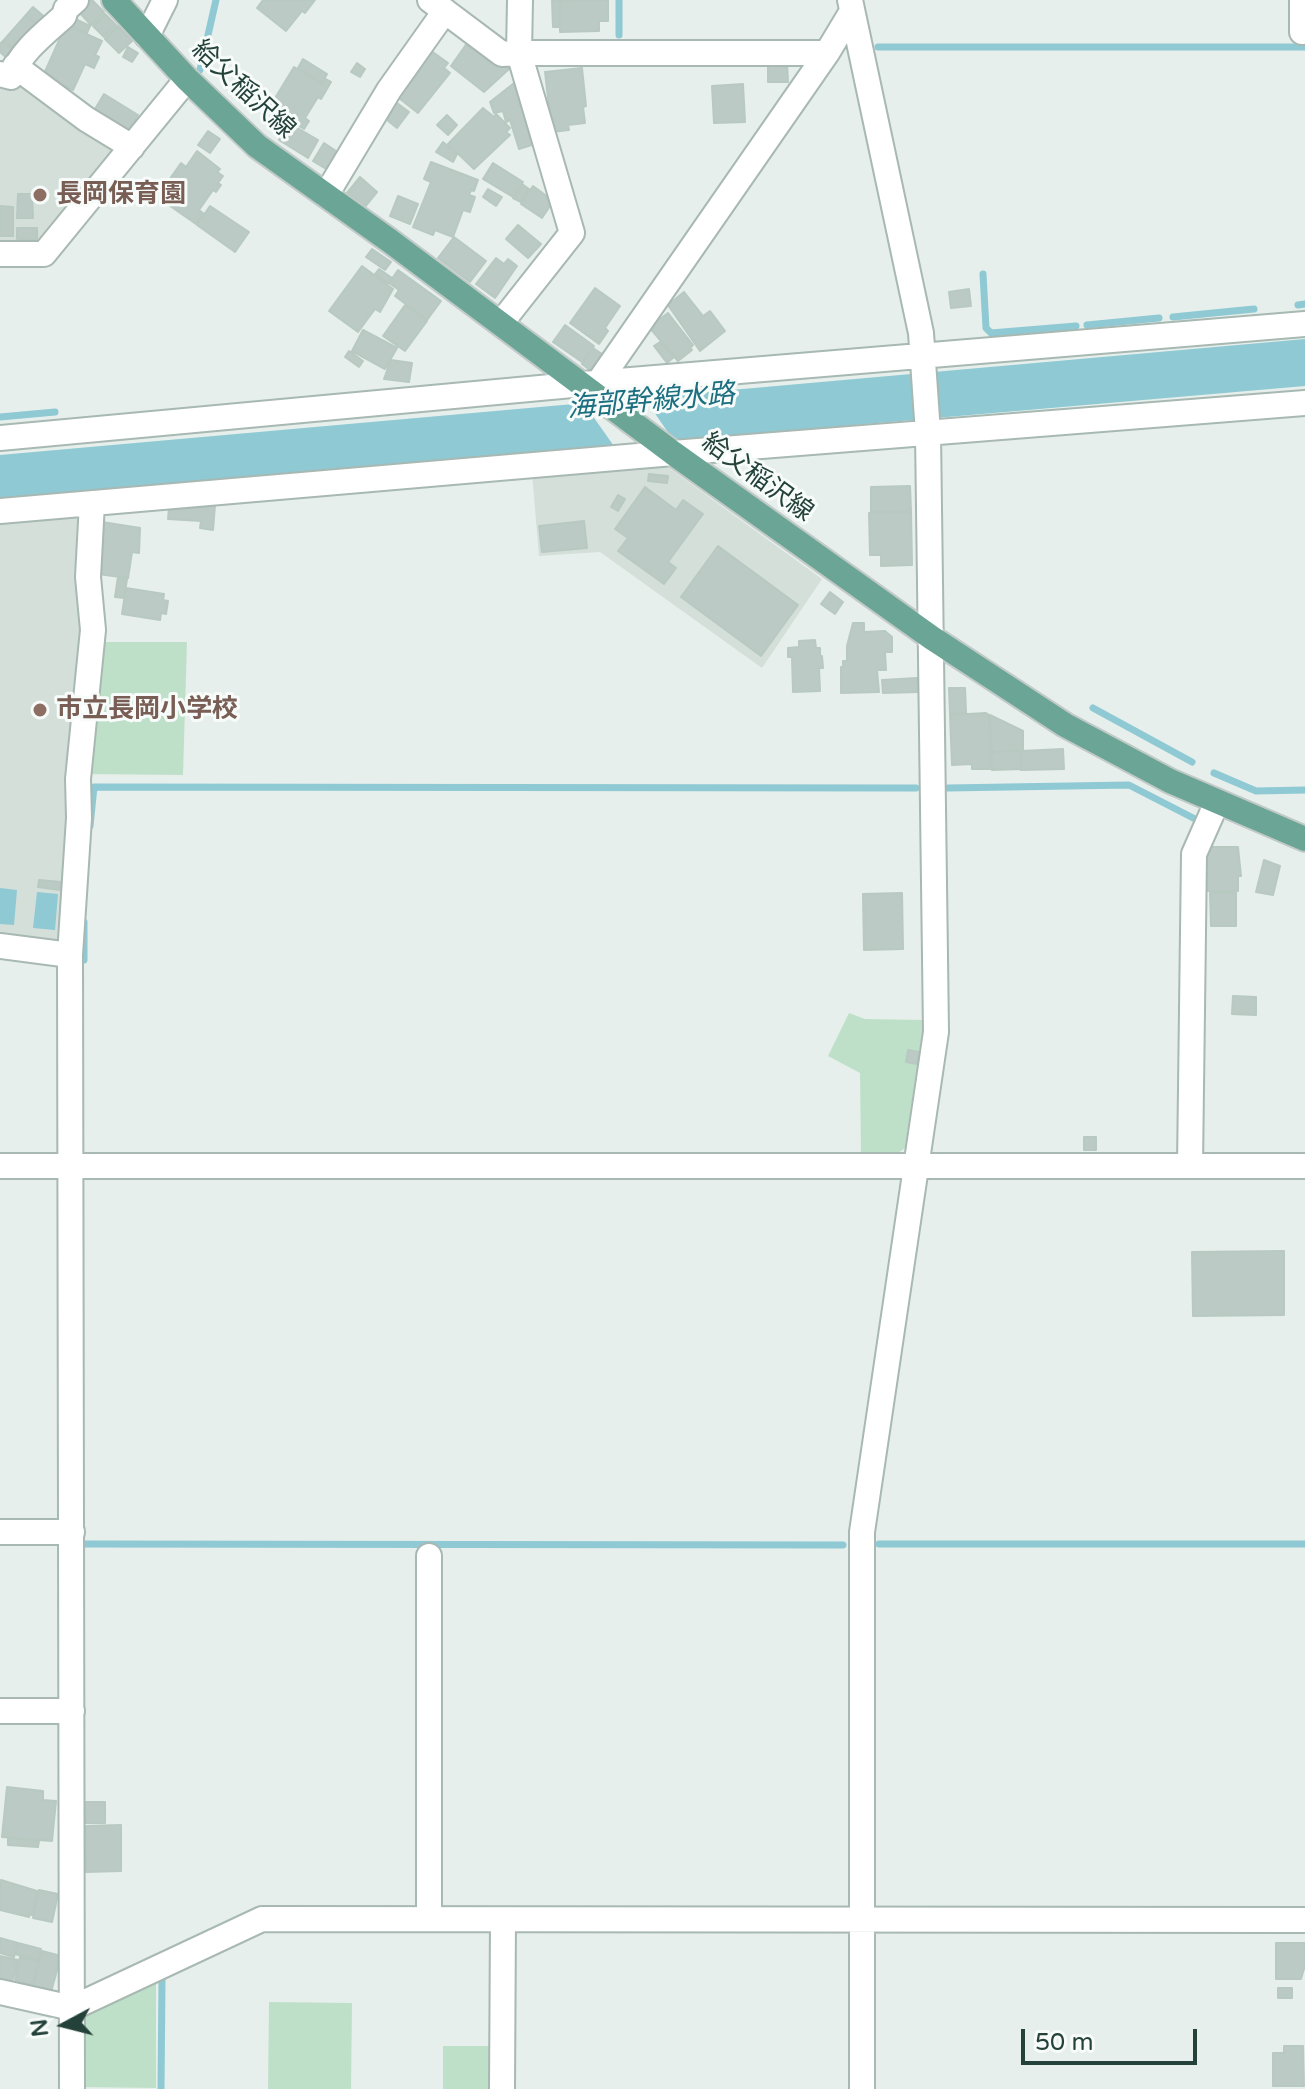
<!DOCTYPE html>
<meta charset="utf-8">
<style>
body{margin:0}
#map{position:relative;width:1305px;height:2089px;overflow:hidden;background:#e6efeb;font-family:"Varela Round",sans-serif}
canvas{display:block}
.north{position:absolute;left:24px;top:1985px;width:80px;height:80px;-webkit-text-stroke:6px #f7fbf9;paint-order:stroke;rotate:263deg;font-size:22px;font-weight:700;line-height:32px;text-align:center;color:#24423a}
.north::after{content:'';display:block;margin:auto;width:28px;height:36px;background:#24423a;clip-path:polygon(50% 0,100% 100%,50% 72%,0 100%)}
.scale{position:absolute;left:1021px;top:2029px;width:176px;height:36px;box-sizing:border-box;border:4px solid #24423a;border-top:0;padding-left:10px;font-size:24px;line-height:28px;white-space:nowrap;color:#24423a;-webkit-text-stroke:6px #f7fbf9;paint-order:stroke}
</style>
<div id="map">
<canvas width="1305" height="2089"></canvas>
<div class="north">N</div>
<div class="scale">50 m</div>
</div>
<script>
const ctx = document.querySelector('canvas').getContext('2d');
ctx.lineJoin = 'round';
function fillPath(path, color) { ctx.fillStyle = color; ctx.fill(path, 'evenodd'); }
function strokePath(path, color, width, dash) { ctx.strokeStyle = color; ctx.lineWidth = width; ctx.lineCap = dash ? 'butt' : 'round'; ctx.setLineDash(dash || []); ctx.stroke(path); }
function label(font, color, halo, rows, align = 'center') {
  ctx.font = font + ' "Varela Round","Noto Sans JP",sans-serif'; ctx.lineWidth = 6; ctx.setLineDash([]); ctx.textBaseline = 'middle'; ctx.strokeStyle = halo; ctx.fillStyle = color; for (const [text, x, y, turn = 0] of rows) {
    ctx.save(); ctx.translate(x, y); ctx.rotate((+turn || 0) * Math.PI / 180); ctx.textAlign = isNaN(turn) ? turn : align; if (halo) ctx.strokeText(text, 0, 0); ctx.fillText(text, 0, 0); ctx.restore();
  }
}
const built = new Path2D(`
 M16 73 121 145 39 245 0 244V80Z
 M662 463 822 579 762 668 600 552 539 556 532 473Z
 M86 514 88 630 63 943 0 936V522Z`);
const green = new Path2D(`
 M97 642H187L183 775 85 774Z
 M849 1013 865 1019 924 1020 905 1148 897 1154 861 1155 860 1073 828 1056Z
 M156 1980V2088L79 2087 82 2015Z
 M269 2002 352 2003 351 2089H268Z
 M443 2046H498V2089H443Z`);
const water = new Path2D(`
 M1305 339V386L0 499V455Z
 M0 888 17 890 14 925 0 924Z
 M37 892 58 894 55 930 33 928Z`);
const pier = new Path2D(`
 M641 393 676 444 616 449 580 398Z`);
const stream = new Path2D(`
 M619 35V0
 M878 47H1305
 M200 70 216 0
 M983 274 986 328 991 333 1076 326
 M1298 305 1305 304
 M1173 317 1254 309
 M1087 325 1159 318
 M0 417 55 412
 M1093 708 1192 762
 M1214 773 1256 791 1305 790
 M948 788 1129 785 1199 821
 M90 826 94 787 916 788
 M84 922V960
 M84 1544 843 1545
 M879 1544H1305
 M161 2089 162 1980`);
const building = new Path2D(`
 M89 0H92L104 12 91 25 78 11Z
 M263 0H315L305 13 302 11 286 31 257 8Z
 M559 0V27H553L552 1Z
 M608 0V21H599V31L560 32V1Z
 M33 7 48 20 41 27 26 15Z
 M105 14 116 25 104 37 93 26Z
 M26 15 39 27 17 52 3 41Z
 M71 17 90 26 87 33 67 25Z
 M66 25 102 41 95 55 99 57 94 68 85 64 73 90 43 76Z
 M118 26 132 41 119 53 105 39Z
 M470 39 509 69 484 92 451 66Z
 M3 41 16 53 9 60 0 52V44Z
 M128 47 138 53 132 62 123 57Z
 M430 50 448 63 444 68 450 73 418 113 395 95Z
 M303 59 327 74 322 83 298 68Z
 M787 62 788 82H768V63Z
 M357 63 365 69 360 77 351 72Z
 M294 67 322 84 325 79 331 82 321 99 318 97 305 118 309 121 304 129 269 108Z
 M582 68 586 106 583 107 585 123 568 125 569 130 552 132 545 72Z
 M518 80 538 143 519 149 510 120 506 122 503 111 494 113 490 102Z
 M743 84 745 122 714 123 712 86Z
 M104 94 138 115 126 135 92 114Z
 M393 100 409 112 397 128 381 115Z
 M483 108 494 117 496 114 510 128 506 132 510 135 474 169 448 144Z
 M447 115 457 125 448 135 437 125Z
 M289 123 318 140 308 158 279 140Z
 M208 131 220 139 210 153 198 145Z
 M443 142 457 154 453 162 436 152Z
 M324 143 342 155 331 172 313 161Z
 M197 151 220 169 217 172 223 176 218 183 221 185 216 192 213 190 199 210 204 214 196 224 163 201 167 194 162 190 181 163 186 167Z
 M431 162 478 180 474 191 471 190 469 195 475 197 470 212 463 210 453 237 435 230 433 235 413 227 431 182 424 179Z
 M493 163 523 182 513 197 483 179Z
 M360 177 377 192 364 208 347 193Z
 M522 184 529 189 521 202 513 198Z
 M533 186 548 197 546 199 552 203 542 218 521 204Z
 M488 189 502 197 496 206 483 197Z
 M18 194H32L33 218H17Z
 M398 196 418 204 410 224 390 216Z
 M0 206 13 207V236H0Z
 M210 206 249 232 235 252 197 225Z
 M518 225 541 244 528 258 506 239Z
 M17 228H37V239H17Z
 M454 237 486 261 470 282 438 258Z
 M372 249 391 262 385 270 366 257Z
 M496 258 504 264 508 259 517 266 495 298 476 284Z
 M362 266 393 289 380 312 375 309 358 332 329 311Z
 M379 269 392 278 388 284 375 274Z
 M398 270 441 301 427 320 395 296 399 290 389 283Z
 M595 288 620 306 605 328 608 331 599 344 570 323Z
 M969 289 971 306 951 308 949 292Z
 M684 292 703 316 710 311 725 331 700 351 668 305Z
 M405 305 427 321 405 351 383 336Z
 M668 313 693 345 690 348 692 350 678 361 649 327Z
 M565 325 594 346 582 362 553 342Z
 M363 330 397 348 385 369 352 351Z
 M660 342 674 357 667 363 654 346Z
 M593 348 602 354 590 370 582 364Z
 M349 351 363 361 359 367 345 357Z
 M391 360 412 363 409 382 384 379Z
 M649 474 668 476 667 483 648 481Z
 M910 486 911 511 871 512V487Z
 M645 487 676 510 683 500 703 514 668 562 676 568 664 584 618 551 628 538 615 529Z
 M618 495 625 499 618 511 611 507Z
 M215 505 213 530 200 528 201 521 168 519 169 508Z
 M911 512 912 565 881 566V555H870L869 513Z
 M584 521 587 548 542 552 539 526Z
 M102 522 140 528 139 553 132 552 128 578 98 574 103 541 100 540Z
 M718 546 798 605 761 656 681 597Z
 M118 577 127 579 124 598 115 597Z
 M126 588 164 594 163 600 168 601 166 614 161 613 160 620 122 614Z
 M830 592 843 602 835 614 821 604Z
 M853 623H864V632L885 631 892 637V652H885L886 670H877L879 692 841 693V667H843V661H847V646Z
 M815 640 816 648H820V656H822L823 668H819L820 691 793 692 792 657H788V648L799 647V641Z
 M917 678 918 692 883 693 882 680Z
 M949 688H965L966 713 950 714Z
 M986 713 989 715 991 769H972V764L952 765 950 715Z
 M990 715 1023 731V750L992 752Z
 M1063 749 1064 769 1021 770V751Z
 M1020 751 1021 769 992 770V752Z
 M1205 847H1238L1241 876H1238V891H1205Z
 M1264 860 1280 866 1273 895 1256 892Z
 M39 880 61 882 60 890 38 887Z
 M902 893 903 949 864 950 863 894Z
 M1210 893H1236V926H1211Z
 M1233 996 1256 997V1015L1232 1014Z
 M908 1050 919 1052 917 1064 906 1062Z
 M1084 1137H1096V1150H1084Z
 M1284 1251V1315L1193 1316 1192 1252Z
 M7 1787 43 1791V1800L56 1801 52 1841 2 1837Z
 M85 1802H105V1823H85Z
 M121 1825V1871L86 1872V1854H82V1845L86 1844V1826Z
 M8 1838 39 1841 38 1847 8 1845Z
 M1 1880 37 1891 32 1915 30 1914 29 1917 0 1910Z
 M39 1890 58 1894 52 1922 33 1918Z
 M0 1938 18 1943 14 1957 0 1953Z
 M18 1943 41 1949 38 1960 15 1954Z
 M1276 1943H1305V1965L1301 1979H1276Z
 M42 1951 61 1956 51 1992 33 1988Z
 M0 1956 18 1960 12 1982 0 1979Z
 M20 1957 39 1962 32 1985 15 1980Z
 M1278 1988H1292V1998H1278Z
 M1284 2046H1303L1304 2086H1273V2053H1284Z`);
const minor = new Path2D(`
 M430 0 502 54 519 53 572 233 501 323
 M520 0 519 53H827
 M850 0 921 333 928 433 936 1032 862 1532V2089
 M1302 0V32
 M147 36 165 0
 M15 66 86 119 132 147
 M0 74 11 77C21 51 44 34 64 16L66 9 76 0
 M326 195 389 90 445 11
 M0 254H44L187 79
 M598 383 827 53 851 13
 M0 438 583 384 1305 324
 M0 511 673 453 1305 403
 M0 946 70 955
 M0 1166H1305
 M1190 1166 1194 854 1217 802
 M0 1532H72
 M0 1711H72
 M429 1919V1556
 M0 1992 72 2008 262 1919 1305 1920
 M72 2089 70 955 79 818 78 779 93 630 88 577 92 503
 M502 2089 503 1920`);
const major = new Path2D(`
 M114 0 187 79 257 146 390 241 673 453 932 638 1065 725 1170 781 1305 839`);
const markers = [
 [40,195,8,"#8d6e63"],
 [40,710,8,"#8d6e63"]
];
const streetNames = [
 ["給父稲沢線",243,90,43],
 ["給父稲沢線",757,478,36]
];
const educationNames = [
 ["長岡保育園",56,195],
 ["市立長岡小学校",56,710]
];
const waterNames = [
 ["海部幹線水路",651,402,-5]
];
fillPath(built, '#d4dfda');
fillPath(green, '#bfe0c8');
fillPath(water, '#8ec9d4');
fillPath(pier, '#e6efeb');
strokePath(stream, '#8ec9d4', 7);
fillPath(building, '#bbcac4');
strokePath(building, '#b8c9c2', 2);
strokePath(minor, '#a8b8b2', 28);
strokePath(major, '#c2cac8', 28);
strokePath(minor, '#fff', 24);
strokePath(major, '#6aa596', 24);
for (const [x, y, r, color] of markers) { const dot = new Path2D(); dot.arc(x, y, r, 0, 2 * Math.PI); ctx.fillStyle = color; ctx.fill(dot); strokePath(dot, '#f7fbf9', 3); }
label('26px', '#24423a', '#f7fbf9', streetNames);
label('bold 26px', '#785e54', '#f7fbf9', educationNames, 'left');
label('italic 28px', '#1c6f80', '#f7fbf9', waterNames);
</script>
